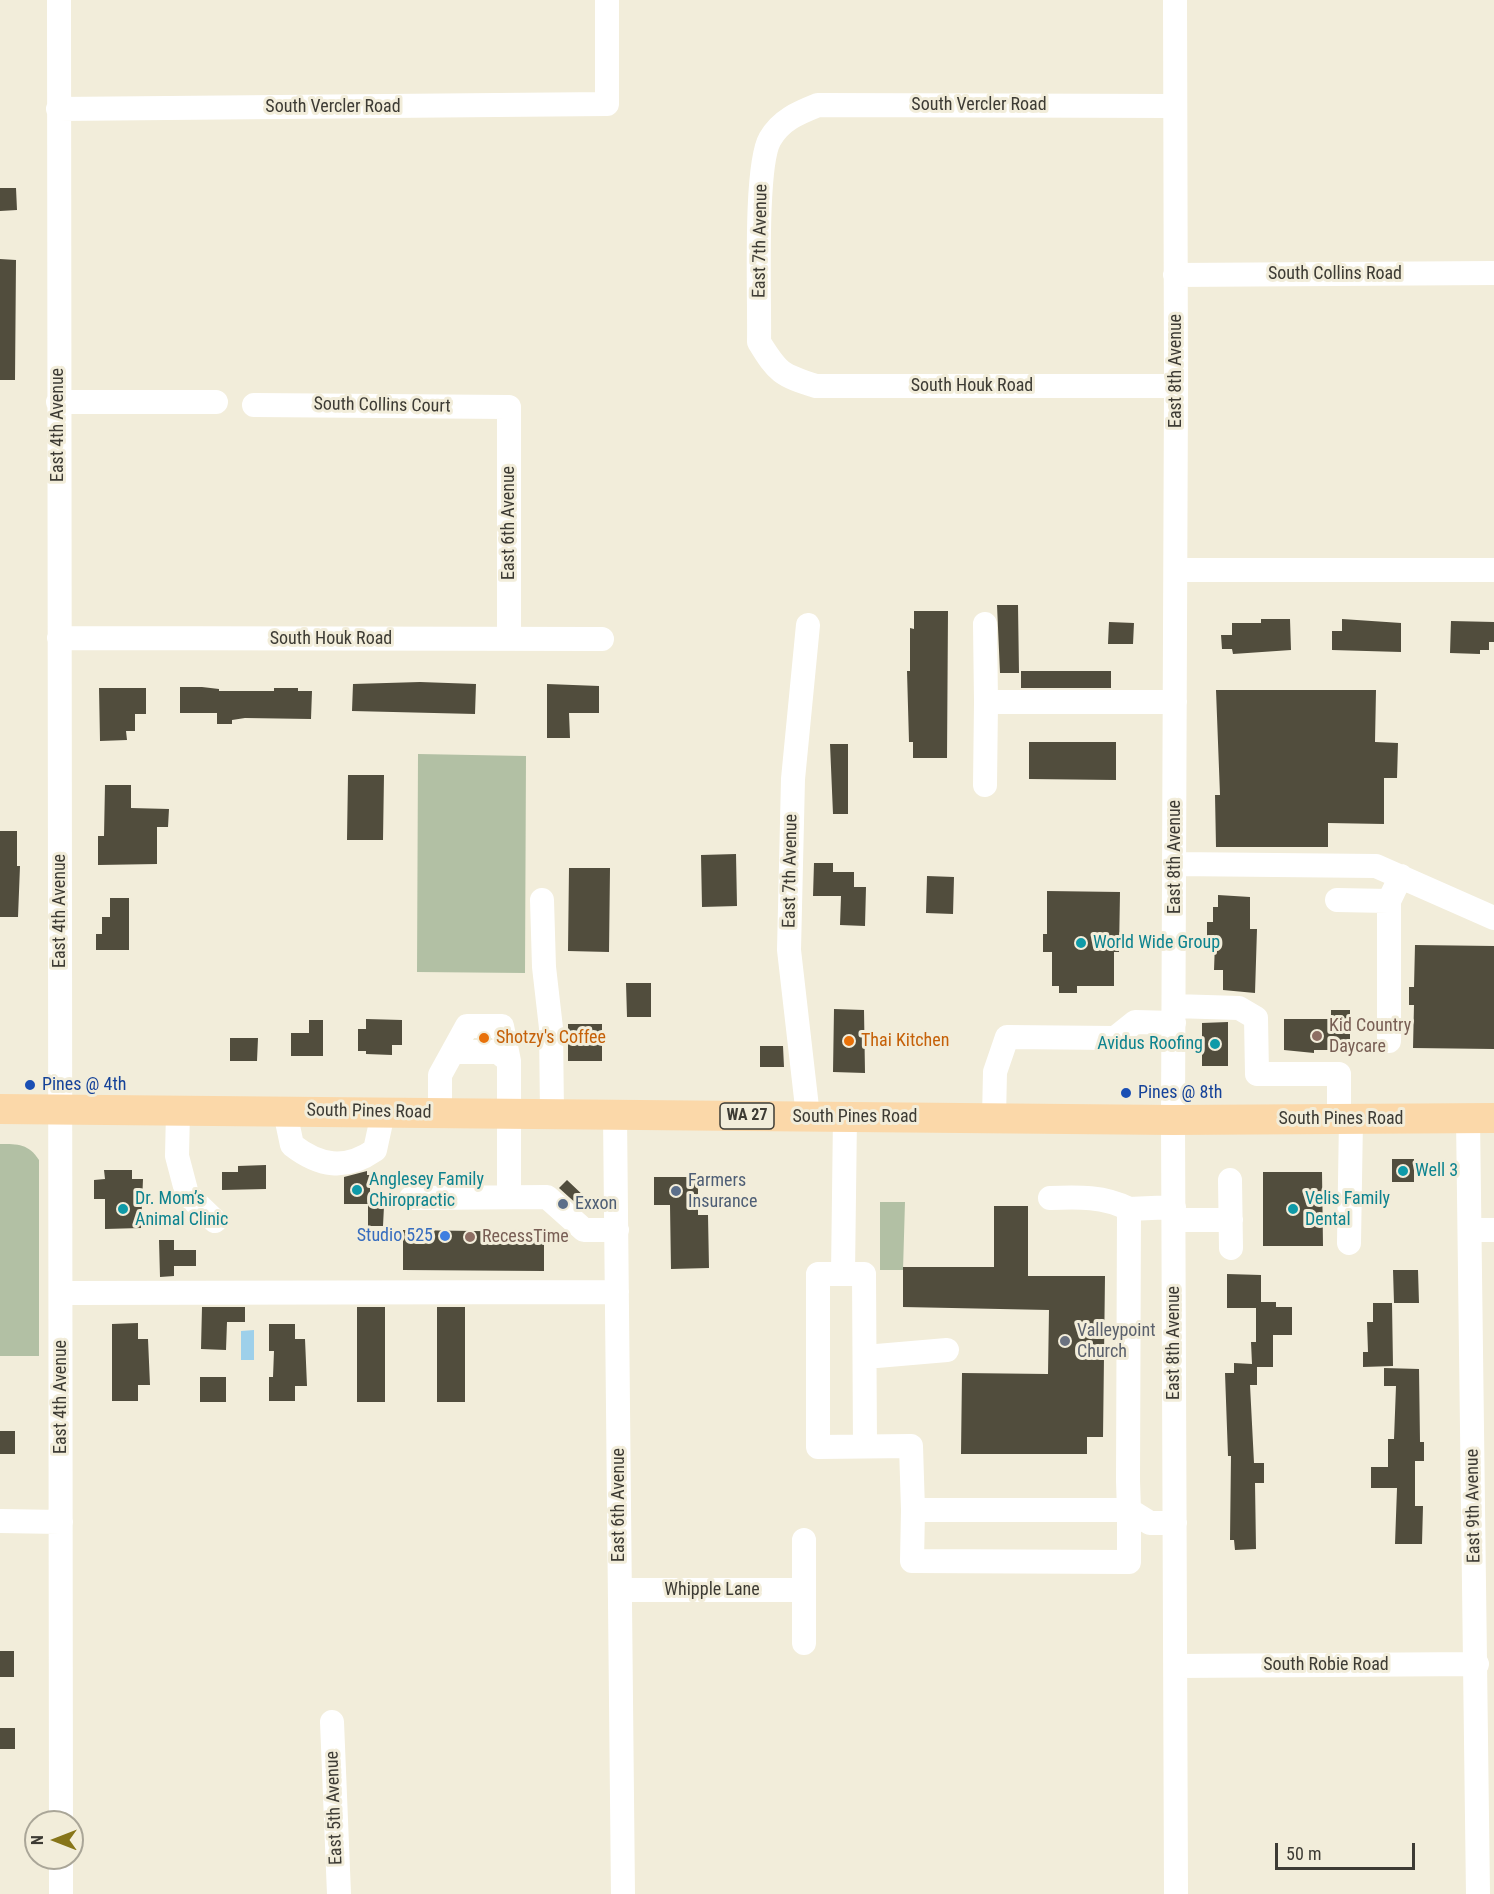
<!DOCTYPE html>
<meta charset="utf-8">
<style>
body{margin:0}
#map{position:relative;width:1494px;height:1894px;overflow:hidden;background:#f2edda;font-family:"Roboto Condensed",sans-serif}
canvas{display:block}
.north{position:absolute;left:24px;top:1810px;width:60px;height:60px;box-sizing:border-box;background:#f2edda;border:2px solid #aaa698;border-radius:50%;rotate:270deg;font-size:16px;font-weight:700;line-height:24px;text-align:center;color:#3d3b34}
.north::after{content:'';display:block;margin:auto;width:21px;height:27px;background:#877519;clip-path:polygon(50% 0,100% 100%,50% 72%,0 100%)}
.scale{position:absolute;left:1275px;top:1843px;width:140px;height:27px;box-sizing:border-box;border:3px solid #3d3b34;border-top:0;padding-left:8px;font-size:18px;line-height:21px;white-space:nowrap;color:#3d3b34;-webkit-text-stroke:4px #f2edda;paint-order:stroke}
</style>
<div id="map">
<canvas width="1494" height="1894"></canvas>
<div class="north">N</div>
<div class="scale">50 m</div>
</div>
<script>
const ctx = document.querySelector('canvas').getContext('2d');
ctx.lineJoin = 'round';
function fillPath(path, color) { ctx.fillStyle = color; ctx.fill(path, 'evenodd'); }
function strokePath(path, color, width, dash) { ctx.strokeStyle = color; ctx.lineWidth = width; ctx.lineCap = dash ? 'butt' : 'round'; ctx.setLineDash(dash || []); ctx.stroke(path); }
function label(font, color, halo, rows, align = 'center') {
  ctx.font = font + ' "Roboto Condensed",sans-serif'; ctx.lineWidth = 6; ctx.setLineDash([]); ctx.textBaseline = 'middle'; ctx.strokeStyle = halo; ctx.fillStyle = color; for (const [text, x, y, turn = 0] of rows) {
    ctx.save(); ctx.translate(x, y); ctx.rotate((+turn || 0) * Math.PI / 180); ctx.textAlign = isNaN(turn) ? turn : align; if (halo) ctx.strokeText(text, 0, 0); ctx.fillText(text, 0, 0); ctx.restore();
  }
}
const green = new Path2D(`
 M418 754 526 756 525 973 417 972Z
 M0 1144C18 1144 29 1144 39 1160V1356H0Z
 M880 1202H905L903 1270H880Z`);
const water = new Path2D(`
 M254 1330V1360H241V1331Z`);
const building = new Path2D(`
 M0 188H16L17 210 0 211Z
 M0 259 16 260 15 380H0Z
 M997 605H1018L1019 673H1000Z
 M914 611H948L947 758H913V742H909L907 671H910V628L914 629Z
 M1261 619H1290L1291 650 1233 654 1232 649H1222L1221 635H1232V623H1261Z
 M1342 619 1401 623V652L1332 650V631H1342Z
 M1451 621 1494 622V642H1489V650H1480V654L1450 653Z
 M1109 622 1134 623 1133 644H1108Z
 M1021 671H1111V688H1021Z
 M420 682 476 684 475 714 352 711 353 684Z
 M547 684 599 686V713H569L570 738H547Z
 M180 687H202L219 689V691H274V688H298V691H312L311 719 245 718 232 720V724H217V713H180Z
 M99 688H146V714H135V731H126L127 740 100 741Z
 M1216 690H1376L1375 742 1398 743 1397 778H1384V824L1328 823V847H1216L1215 795H1220Z
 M1029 742H1116V780L1029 779Z
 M830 744H848V814H833Z
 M348 775H384L383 840H347Z
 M105 785H131V808L169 809 168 827H157V864L98 865V836H104Z
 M0 831H17V866H20L18 917H0Z
 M736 854 737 906 702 907 701 855Z
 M814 863H833V872H854V887H866L865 926 840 925 841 896H813Z
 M569 868H610L609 952 568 951Z
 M927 876 954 877 953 914 926 913Z
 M1047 891 1120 892 1119 952H1114V986H1077V993H1059V986H1052V952H1043V934H1047Z
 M1218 895 1250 897V929H1257L1255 993 1223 990V970H1214L1215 943H1207V922H1213V907H1218Z
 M110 898H129V950H96V934H102V917H110Z
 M1415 945 1494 946V1049L1413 1048 1414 1005H1409V987H1414Z
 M626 983H651V1017H627Z
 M834 1009 864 1010 865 1073 833 1072Z
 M1331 1010H1350V1040H1328V1050H1314V1053L1284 1050V1019H1331Z
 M366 1019 402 1020V1045H392V1055L366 1054V1051H358V1029H366Z
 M309 1020H323V1056H291V1033H309Z
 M1228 1022V1066H1202V1023Z
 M568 1024H602V1061H568Z
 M230 1038H258L257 1061H230Z
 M760 1046H783L784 1067H760Z
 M1392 1159H1414V1182H1392Z
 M266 1165V1189L222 1190V1172H238V1166Z
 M104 1170H132V1179H143L141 1228 105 1229V1199H94V1180L105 1179Z
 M367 1171V1175H370V1204H344V1177Z
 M1263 1172H1322L1323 1246H1263Z
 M654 1177H698V1215H708L709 1268 671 1269 670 1205H654Z
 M567 1180 586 1198 579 1206 559 1188Z
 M368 1205 384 1206 383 1226H368Z
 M994 1206H1028V1276H1105L1103 1437H1087V1454H961L962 1373 1048 1374 1049 1310 903 1307V1267H994Z
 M403 1230 544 1232V1271L403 1270Z
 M159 1240H174V1250H196V1266H174V1276L160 1277Z
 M1393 1270H1418L1419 1303H1394Z
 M1227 1274 1261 1275V1302H1276V1307H1292V1335H1273V1367H1257V1385H1250L1254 1463H1264V1483H1255L1256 1549 1235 1550 1234 1540H1230L1231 1456H1228L1225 1373H1234V1363L1252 1364 1251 1342H1256V1308H1227Z
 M1373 1303H1392L1393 1366 1363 1367V1352H1368L1367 1322H1373Z
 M202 1307H245V1322H227L226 1350 201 1349Z
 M357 1307H385V1402H357Z
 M437 1307H465V1402H437Z
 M138 1323V1339H148L150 1385H138V1401H112V1324Z
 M269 1324H295V1339H305L307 1386H295V1401H269V1377H273L274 1351H269Z
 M1384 1368 1419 1369 1420 1442H1424V1461H1415V1506H1423L1422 1544H1395L1397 1488H1371V1467H1388V1439H1394L1396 1386H1384Z
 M200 1377H226V1402H200Z
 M0 1431H15V1454H0Z
 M0 1651H14V1677H0Z
 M0 1728H15V1749H0Z`);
const minor = new Path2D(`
 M59 0 61 1822
 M1175 0 1176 386 1173 1120 1176 1894
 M1174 106 818 105C798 113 781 120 770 139 754 167 760 303 759 342 778 373 781 375 816 386H1176
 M58 109 607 104V0
 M1175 275 1494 273
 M58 402H216
 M254 405 509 407V639
 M1176 570H1494
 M985 624 986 702
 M59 638 602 639
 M985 785 986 702H1175
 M1175 864 1376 866 1494 918
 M542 900 544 967 551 1028 552 1114
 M1337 900 1389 901
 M1174 1006 1239 1008 1256 1018 1257 1074H1339V1119
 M1389 1041V901L1401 876
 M453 1052H498L509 1061
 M178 1111 177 1156 187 1194 215 1221
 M285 1112 292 1145C319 1166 345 1171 375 1150L383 1113
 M440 1113V1075L467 1026H502L509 1061V1197
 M615 1115 623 1894
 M808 1116 789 950 793 779 808 625
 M994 1118 995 1072 1007 1037 1115 1038 1135 1022 1174 1023
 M1468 1118 1478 1894
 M1230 1180 1231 1248
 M411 1198 547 1197 584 1230H617
 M1050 1198C1078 1197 1104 1196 1129 1209
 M1174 1207 1129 1209 1128 1481 1129 1510 1150 1523H1175
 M1174 1220H1231
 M1470 1230H1494
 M1349 1243 1351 1119
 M843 1274 845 1116
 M61 1293 617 1292
 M865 1357 947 1350
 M865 1446 864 1274H818V1447L911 1446 913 1510H1129V1562L912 1561 913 1510
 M0 1521 61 1522
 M804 1540V1590
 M620 1590H804V1643
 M1176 1666 1477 1664
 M332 1722 339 1894
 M61 1858V1894`);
const major = new Path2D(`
 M0 1109 1173 1120 1494 1118`);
const markers = [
 [1081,943,6,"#0f9aa8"],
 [1317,1036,6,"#8d6e63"],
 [484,1038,6,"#e8710a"],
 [849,1041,6,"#e8710a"],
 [1215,1044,6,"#0f9aa8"],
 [30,1085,6,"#1a4fb4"],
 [1126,1093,6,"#1a4fb4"],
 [1403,1171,6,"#0f9aa8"],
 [357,1190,6,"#0f9aa8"],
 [676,1191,6,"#5c6f8a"],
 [563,1204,6,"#5c6f8a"],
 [123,1209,6,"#0f9aa8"],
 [1293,1209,6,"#0f9aa8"],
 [445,1236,6,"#3f7fe0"],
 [470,1237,6,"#8d6e63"],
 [1065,1341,6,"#6b7280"]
];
const shields = [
 [747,1116,54]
];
const shieldNames = [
 ["WA 27",747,1116]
];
const streetNames = [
 ["South Vercler Road",979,105],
 ["South Vercler Road",333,107],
 ["East 7th Avenue",761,241,-89],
 ["South Collins Road",1335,274],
 ["East 8th Avenue",1176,371,-90],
 ["South Houk Road",972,386],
 ["South Collins Court",382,406,1],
 ["East 4th Avenue",58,425,-90],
 ["East 6th Avenue",509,523,-90],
 ["South Houk Road",331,639],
 ["East 8th Avenue",1175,857,-90],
 ["East 7th Avenue",791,871,-89],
 ["East 4th Avenue",60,911,-90],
 ["South Pines Road",369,1112,1],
 ["South Pines Road",855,1117],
 ["South Pines Road",1341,1119],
 ["East 8th Avenue",1174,1343,-90],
 ["East 4th Avenue",61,1397,-90],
 ["East 6th Avenue",619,1505,-90],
 ["East 9th Avenue",1474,1506,-91],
 ["Whipple Lane",712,1590],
 ["South Robie Road",1326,1665],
 ["East 5th Avenue",335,1808,-92]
];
const cultureNames = [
 ["World Wide Group",1093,943],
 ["Avidus Roofing",1203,1044,"right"],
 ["Well 3",1415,1171],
 ["Anglesey Family",369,1180],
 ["Chiropractic",369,1201],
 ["Dr. Mom’s",135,1199],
 ["Animal Clinic",135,1220],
 ["Velis Family",1305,1199],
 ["Dental",1305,1220]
];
const educationNames = [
 ["Kid Country",1329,1026],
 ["Daycare",1329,1047],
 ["RecessTime",482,1237]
];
const foodNames = [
 ["Shotzy's Coffee",496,1038],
 ["Thai Kitchen",861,1041]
];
const transitNames = [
 ["Pines @ 4th",42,1085],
 ["Pines @ 8th",1138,1093]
];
const serviceNames = [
 ["Farmers",688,1181],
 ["Insurance",688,1202],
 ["Exxon",575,1204]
];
const shopNames = [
 ["Studio 525",433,1236]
];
const worshipNames = [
 ["Valleypoint",1077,1331],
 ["Church",1077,1352]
];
fillPath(green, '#b2c0a4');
fillPath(water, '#9ed0ea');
fillPath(building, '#514d3d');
strokePath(minor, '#fff', 24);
strokePath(major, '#fbd8a9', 30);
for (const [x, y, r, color] of markers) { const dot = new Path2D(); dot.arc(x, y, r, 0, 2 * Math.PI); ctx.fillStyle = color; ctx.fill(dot); strokePath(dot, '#f2edda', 2); }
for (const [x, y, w] of shields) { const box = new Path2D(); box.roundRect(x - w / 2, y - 13, w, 26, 4.5); ctx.fillStyle = '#f2edda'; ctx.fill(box); strokePath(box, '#3d3b34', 1.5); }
label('bold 16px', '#3d3b34', null, shieldNames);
label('18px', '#3d3b34', '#f2edda', streetNames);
label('18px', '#0d838f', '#f2edda', cultureNames, 'left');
label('18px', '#785e54', '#f2edda', educationNames, 'left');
label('18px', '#c56008', '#f2edda', foodNames, 'left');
label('18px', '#164399', '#f2edda', transitNames, 'left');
label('18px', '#4e5e75', '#f2edda', serviceNames, 'left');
label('18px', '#366cbe', '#f2edda', shopNames, 'right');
label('18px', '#5b616d', '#f2edda', worshipNames, 'left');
</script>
